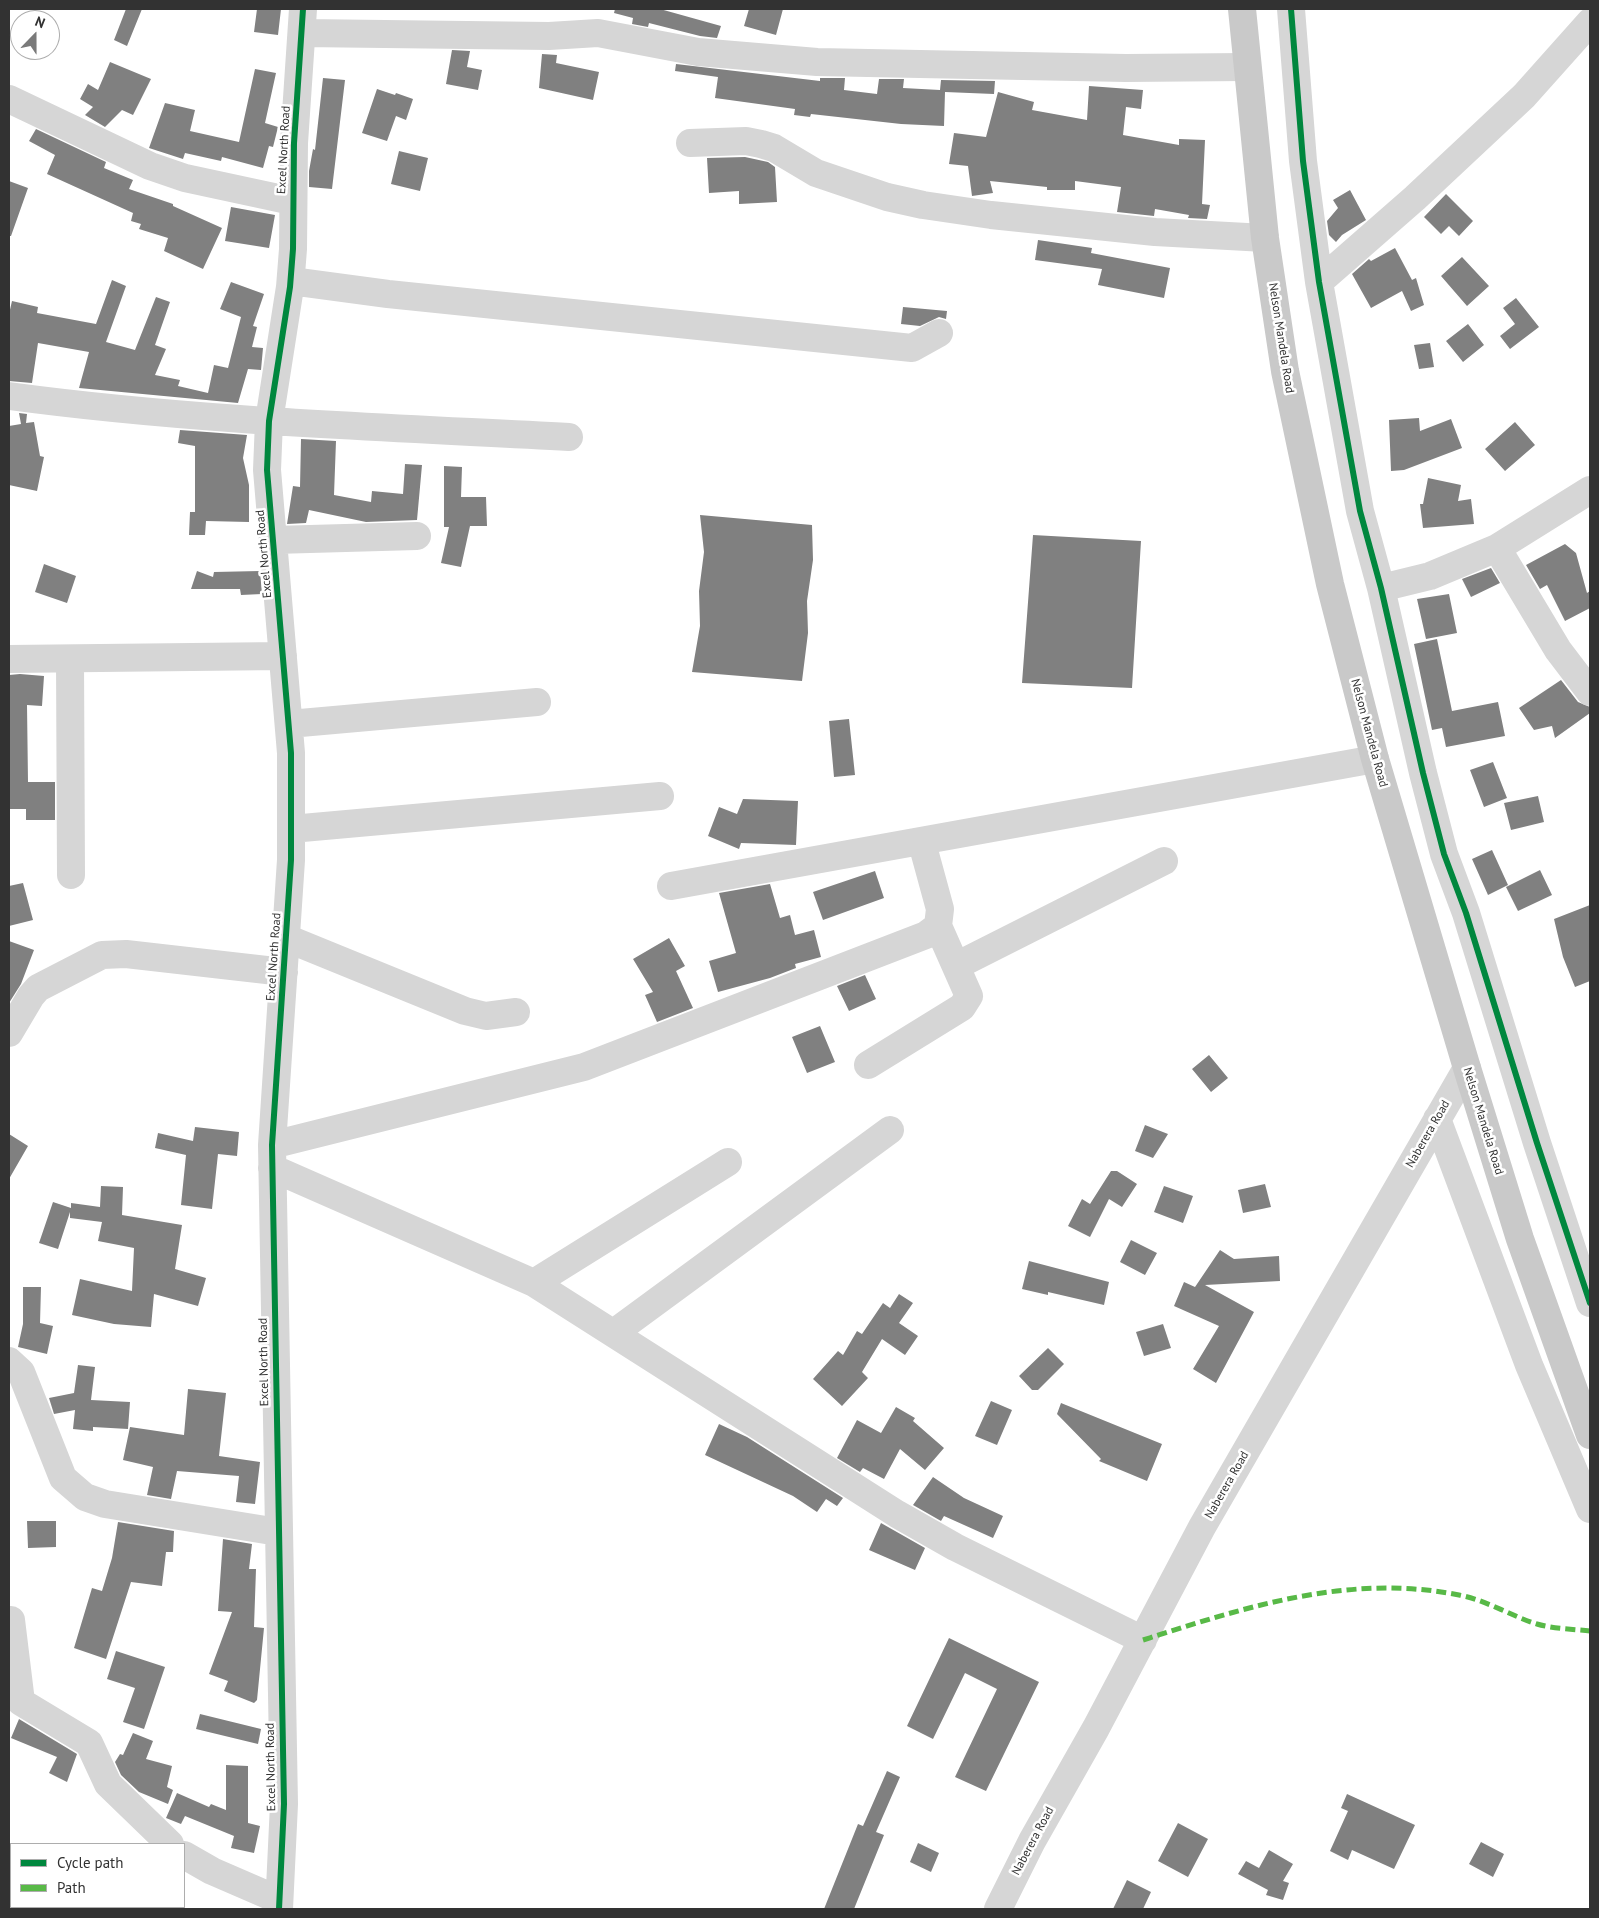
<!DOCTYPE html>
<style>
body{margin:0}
#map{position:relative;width:1599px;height:1918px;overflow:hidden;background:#fff;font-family:"PT Sans",sans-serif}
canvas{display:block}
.frame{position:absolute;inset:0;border:10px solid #323232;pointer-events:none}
.legend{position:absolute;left:10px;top:1843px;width:175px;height:65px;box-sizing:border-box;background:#fff;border:1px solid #adadad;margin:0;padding:6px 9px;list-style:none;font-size:15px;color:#323232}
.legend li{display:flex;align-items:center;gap:10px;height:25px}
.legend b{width:25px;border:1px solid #adadad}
.north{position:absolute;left:10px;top:10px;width:50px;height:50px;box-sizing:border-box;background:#fff;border:1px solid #adadad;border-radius:50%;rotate:22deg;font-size:14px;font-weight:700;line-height:20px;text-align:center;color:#323232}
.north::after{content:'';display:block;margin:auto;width:18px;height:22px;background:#7a7a7a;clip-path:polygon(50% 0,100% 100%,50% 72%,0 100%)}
</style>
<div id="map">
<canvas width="1599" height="1918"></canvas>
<div class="frame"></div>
<ul class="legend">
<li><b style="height:6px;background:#00873e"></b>Cycle path</li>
<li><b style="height:6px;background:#58b947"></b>Path</li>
</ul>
<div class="north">N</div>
</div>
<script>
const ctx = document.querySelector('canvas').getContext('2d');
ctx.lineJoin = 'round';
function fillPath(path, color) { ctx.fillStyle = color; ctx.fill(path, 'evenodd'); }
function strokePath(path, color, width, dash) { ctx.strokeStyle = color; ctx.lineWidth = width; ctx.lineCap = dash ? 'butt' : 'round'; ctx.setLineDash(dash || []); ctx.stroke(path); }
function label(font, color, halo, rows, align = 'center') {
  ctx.font = font + ' "PT Sans",sans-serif'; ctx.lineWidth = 5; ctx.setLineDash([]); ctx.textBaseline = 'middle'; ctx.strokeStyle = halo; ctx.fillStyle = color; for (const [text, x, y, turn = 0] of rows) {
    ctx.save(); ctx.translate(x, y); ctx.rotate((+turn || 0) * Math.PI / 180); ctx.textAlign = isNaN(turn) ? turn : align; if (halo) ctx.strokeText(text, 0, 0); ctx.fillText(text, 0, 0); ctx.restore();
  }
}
const building = new Path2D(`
 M126 9H142L127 46 114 40Z
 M257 9H281L278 35 254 32Z
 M615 9H660L721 26 717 38 700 36 649 23 648 27 632 24 633 18 614 13Z
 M749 9H783L776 35 744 26Z
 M452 50 470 51 467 67 482 70 478 90 446 84Z
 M542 54 557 55 556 63 599 72 593 100 539 88Z
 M110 62 151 79 133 115 122 110 105 127 85 115 93 107 80 99 88 84 98 90Z
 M676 64 820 81V78H845L844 90 877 94 879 79H904L903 88 940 90 941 80 995 81 994 94 945 92 944 126 901 124 811 114 810 117 794 115 795 109 715 98 718 77 675 71Z
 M255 69 276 73 265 123 278 127 273 147 269 146 263 168 222 157 221 161 185 153 183 159 149 148 165 103 195 110 190 131 239 142Z
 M323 78 345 80 332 189 309 187V171L313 149 315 150Z
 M1089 86 1143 90 1141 109 1126 107 1123 135 1179 145V139L1205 140 1202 204 1210 205 1207 219 1188 218 1189 215 1155 209 1154 216 1117 212 1121 187 1075 181V190H1047V187L990 181 993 193 972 196 968 166 949 164 954 133 986 137 998 92 1034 102 1032 110 1087 120Z
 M377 89 395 95 396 93 413 99 406 120 396 116 387 141 362 133Z
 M36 129 106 162 104 168 133 180 129 189 173 204V206L222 228 203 269 164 251 168 238 139 229 141 224 131 221 133 213 47 174 55 155 29 141Z
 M399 151 428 158 420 191 391 184Z
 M745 157 768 162 775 167 777 202 739 204V191L709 193 707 158Z
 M9 181 28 188 11 236H9Z
 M1350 190 1366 220 1342 235 1336 242 1329 235 1327 221 1338 208 1333 200Z
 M1446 194 1473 221 1459 236 1449 226 1441 234 1424 217Z
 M231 207 275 215 269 248 225 241Z
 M1038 240 1092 248 1091 253 1170 268 1164 298 1098 285 1102 269 1035 260Z
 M1395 248 1412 280 1416 278 1424 305 1411 311 1402 291 1371 308 1352 274 1369 259 1371 261Z
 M1462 257 1489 286 1467 306 1441 276Z
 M112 280 126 286 106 342 135 350 156 297 170 302 155 345 166 349 155 375 180 380 178 386 208 393 214 365 228 368 241 317 220 309 231 282 264 294 253 326 257 327 252 347 263 348 261 370 248 369 238 403 79 388 89 352 38 343 32 383 9 381V314L12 301 38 307 37 313 96 324Z
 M1516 298 1539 327 1510 349 1500 336 1515 324 1503 308Z
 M903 307 947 311 946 319 939 317 920 326 901 324Z
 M1468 324 1484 345 1463 362 1446 341Z
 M1430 343 1434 367 1419 369 1414 345Z
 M19 413 27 414 26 423 34 422 40 456 44 457 37 491 9 485V426L21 424Z
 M1419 418 1420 431 1451 419 1462 448 1404 470 1391 471 1389 420Z
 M1515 422 1535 445 1505 471 1485 449Z
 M180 430 247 435 243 458 249 485V522L206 521 205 535H189L190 512H195V446L178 443Z
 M301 439 336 441 334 495 371 502 372 491 403 494 405 464 422 465 417 520 366 522 309 510 306 523 287 524 293 486 300 487Z
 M444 466 462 467 461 497H486L487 526H470L461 567 441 563 449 527H444Z
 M1428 478 1461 485 1458 501 1471 499 1474 524 1423 528 1420 504H1423Z
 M700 515 812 525 813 560 807 601 808 633 802 681 692 672 700 626 699 591 704 552Z
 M1033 535 1141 541 1132 688 1022 683Z
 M1565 544 1576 553 1587 593 1590 591V608L1565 621 1547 585 1540 589 1526 565Z
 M44 564 76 576 67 603 35 592Z
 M1491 568 1500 583 1471 597 1462 579Z
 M197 571 213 577 214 572 260 571 262 594 241 595 240 589H191Z
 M1449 594 1457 633 1426 639 1417 599Z
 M1437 639 1452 711 1498 702 1505 736 1446 747 1442 728 1432 730 1414 644Z
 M20 674 44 676 42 706 27 705 28 782H55V820H26V809H9V675Z
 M1561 680 1578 702 1590 707V713L1555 738 1552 726 1534 730 1519 708Z
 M849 719 855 775 834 777 829 721Z
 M1493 762 1507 798 1484 807 1470 770Z
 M1538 796 1544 822 1511 830 1504 803Z
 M743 799 798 801 796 845 741 843 739 849 708 836 719 807 737 814Z
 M1492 850 1508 885 1488 895 1472 859Z
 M1540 870 1552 895 1518 911 1506 887Z
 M875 871 884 898 823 920 813 892Z
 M23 883 33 920 9 926V886Z
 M770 884 780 918 790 915 795 935 814 930 821 957 795 964 796 968 770 978 718 992 709 961 736 953 719 893Z
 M1590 905V981L1575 987 1563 957 1554 919Z
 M669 938 685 966 676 971 693 1008 657 1022 645 995 653 992 633 959Z
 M9 941 34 950 21 984 9 1003Z
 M865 975 876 999 849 1011 837 986Z
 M820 1026 835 1062 807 1073 792 1037Z
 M1209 1055 1228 1078 1211 1092 1192 1069Z
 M1145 1125 1168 1134 1153 1158 1135 1151Z
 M195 1127 239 1132 237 1156 218 1154 212 1209 181 1205 186 1155 155 1148 158 1133 193 1141Z
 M9 1134 28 1146 9 1179Z
 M1111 1171H1117L1137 1184 1122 1207 1109 1199 1090 1237 1068 1226 1082 1199 1090 1204Z
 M1265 1184 1271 1207 1243 1213 1238 1190Z
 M101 1186 123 1187 122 1215 182 1225 175 1269 206 1278 198 1306 154 1294 151 1327 114 1324 72 1315 80 1279 132 1291 134 1248 98 1241 102 1222 70 1218V1212L58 1249 39 1243 53 1202 71 1208V1203L100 1207Z
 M1164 1186 1193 1196 1183 1223 1154 1212Z
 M1131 1240 1157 1253 1145 1275 1120 1262Z
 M1220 1250 1234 1259 1279 1256 1280 1281 1205 1285 1254 1312 1216 1383 1193 1369 1219 1326 1174 1306 1184 1282 1195 1287Z
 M1029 1261 1109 1282 1104 1305 1048 1292V1295L1022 1289Z
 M23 1287H41L40 1323 53 1326 47 1354 18 1347 23 1324Z
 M899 1294 913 1303 899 1323 918 1336 905 1355 882 1339 862 1372 868 1378 842 1406 813 1379 838 1351 843 1355 857 1331 862 1334 883 1303 890 1308Z
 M1163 1324 1171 1348 1144 1356 1136 1332Z
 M1048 1348 1064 1364 1038 1390H1032L1019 1376Z
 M78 1365 95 1367 91 1400 130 1402 128 1429 93 1427V1431L73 1429 75 1410 54 1414 49 1398 74 1393Z
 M188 1389 226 1393 219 1456 260 1462 255 1504 236 1502 239 1476 177 1471 171 1499 147 1495 153 1467 123 1460 130 1427 184 1435Z
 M991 1401 1012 1410 997 1445 975 1436Z
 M1061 1403 1162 1444 1147 1481 1099 1461 1101 1459 1057 1414Z
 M896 1407 915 1418 913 1421 944 1448 925 1470 900 1449 884 1479 863 1468 860 1472 837 1458 857 1420 881 1433Z
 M719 1424 747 1437 843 1498 837 1506 826 1499 817 1512 793 1496 705 1455Z
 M933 1477 964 1498 1003 1516 993 1538 944 1516 941 1521 913 1505Z
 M27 1521H56V1547L28 1548Z
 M118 1522 174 1531 173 1552H166L162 1586 131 1582 106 1659 74 1648 92 1588 102 1591 112 1558Z
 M881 1523 925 1548 915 1570 869 1550Z
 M223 1539 252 1544 249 1569H256L254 1627 264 1628 257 1700 254 1703 224 1691 228 1681 209 1674 232 1612 218 1611Z
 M949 1638 1039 1682 986 1791 955 1777 997 1689 965 1673 933 1739 907 1726Z
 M116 1651 165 1667 144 1729 123 1722 135 1688 107 1679Z
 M200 1714 261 1729 258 1744 196 1729Z
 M19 1719 77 1754 67 1782 49 1773 57 1757 11 1738Z
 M133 1733 153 1741 146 1759 172 1766 167 1787 173 1790 168 1804 139 1792 121 1775 115 1762 120 1754 123 1755Z
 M226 1765 248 1766V1823L260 1826 254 1853 231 1848 234 1836 185 1816 181 1824 166 1818 177 1793 209 1807 211 1804 226 1810Z
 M887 1771 900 1777 876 1832 884 1835 854 1909H824L858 1824 863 1826Z
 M1347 1794 1415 1825 1394 1869 1352 1850 1348 1860 1330 1851 1348 1811 1341 1808Z
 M1178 1823 1208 1839 1188 1877 1158 1861Z
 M1481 1842 1504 1854 1493 1877 1469 1864Z
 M918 1843 939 1853 931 1872 910 1862Z
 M1269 1850 1293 1864 1283 1881 1289 1883 1283 1900 1266 1895 1268 1890 1238 1874 1246 1861 1259 1868Z
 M1127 1880 1151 1892 1143 1909H1113Z`);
const minor = new Path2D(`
 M1291 9 1303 161 1319 282 1360 511 1381 588 1423 773 1444 854 1466 913 1537 1143 1590 1303
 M303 33 549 36 598 33 698 52 817 62 1126 68 1246 67
 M9 99 150 166 185 178 292 201
 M690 143 746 141 761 144 774 148 816 173 887 197 923 205 991 215 1155 232 1265 238
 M291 281 388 294 912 348 939 333
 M1319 282 1415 198 1524 96 1590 22
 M9 396C194 421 382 427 569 437
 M274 540 417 536
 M1497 548 1558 650 1590 692
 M1381 588 1430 576 1497 548 1590 490
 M9 659 283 656
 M70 659 71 875
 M289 724 537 702
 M291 829 660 796
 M671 886 1375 759
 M286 938 465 1011 486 1016 516 1012
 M956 966 1164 861
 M9 1033 31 996 38 988 102 955 126 954 284 972
 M868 1065 962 1007 969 996 938 926
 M1437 1119 1529 1365 1590 1509
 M272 1145 584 1067 926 935 938 926 940 909 922 843
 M272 1168 534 1283 897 1514 955 1547 1143 1640
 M534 1283 728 1162
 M615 1332 890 1130
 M9 1361 21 1372 63 1478 85 1497 105 1504 278 1532
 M11 1620 21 1702 89 1743 108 1784 170 1844
 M184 1855 212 1871 279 1900
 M279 1909 284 1804 272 1145 291 860V753L267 470 269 421 290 287 293 249 294 143 303 9
 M998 1909 1032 1841 1096 1728 1202 1527 1467 1068`);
const major = new Path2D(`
 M1242 9 1265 238 1285 371 1330 584 1375 759 1467 1068 1520 1239 1590 1435`);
const quiet = new Path2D(`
 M1143 1640C1246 1607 1349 1573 1459 1595 1486 1600 1511 1616 1537 1624 1554 1629 1573 1629 1590 1631`);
const cycleway = new Path2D(`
 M1291 9 1303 161 1319 282 1360 511 1381 588 1423 773 1444 854 1466 913 1537 1143 1590 1303
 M279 1909 284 1804 272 1145 291 860V753L267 470 269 421 290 287 293 249 294 143 303 9`);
const streetNames = [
 ["Excel North Road",284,150,-87],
 ["Nelson Mandela Road",1281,338,81],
 ["Excel North Road",264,554,-95],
 ["Nelson Mandela Road",1369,733,75],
 ["Excel North Road",274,957,-86],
 ["Nelson Mandela Road",1483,1121,73],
 ["Naberera Road",1428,1134,-60],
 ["Excel North Road",264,1362,-91],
 ["Naberera Road",1227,1485,-60],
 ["Excel North Road",271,1767,-91],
 ["Naberera Road",1033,1841,-62]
];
fillPath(building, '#808080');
strokePath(minor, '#d6d6d6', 28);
strokePath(major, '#c9c9c9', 28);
strokePath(quiet, '#58b947', 5, [10, 5]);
strokePath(cycleway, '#00873e', 6);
label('12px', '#323232', '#fff', streetNames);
</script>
